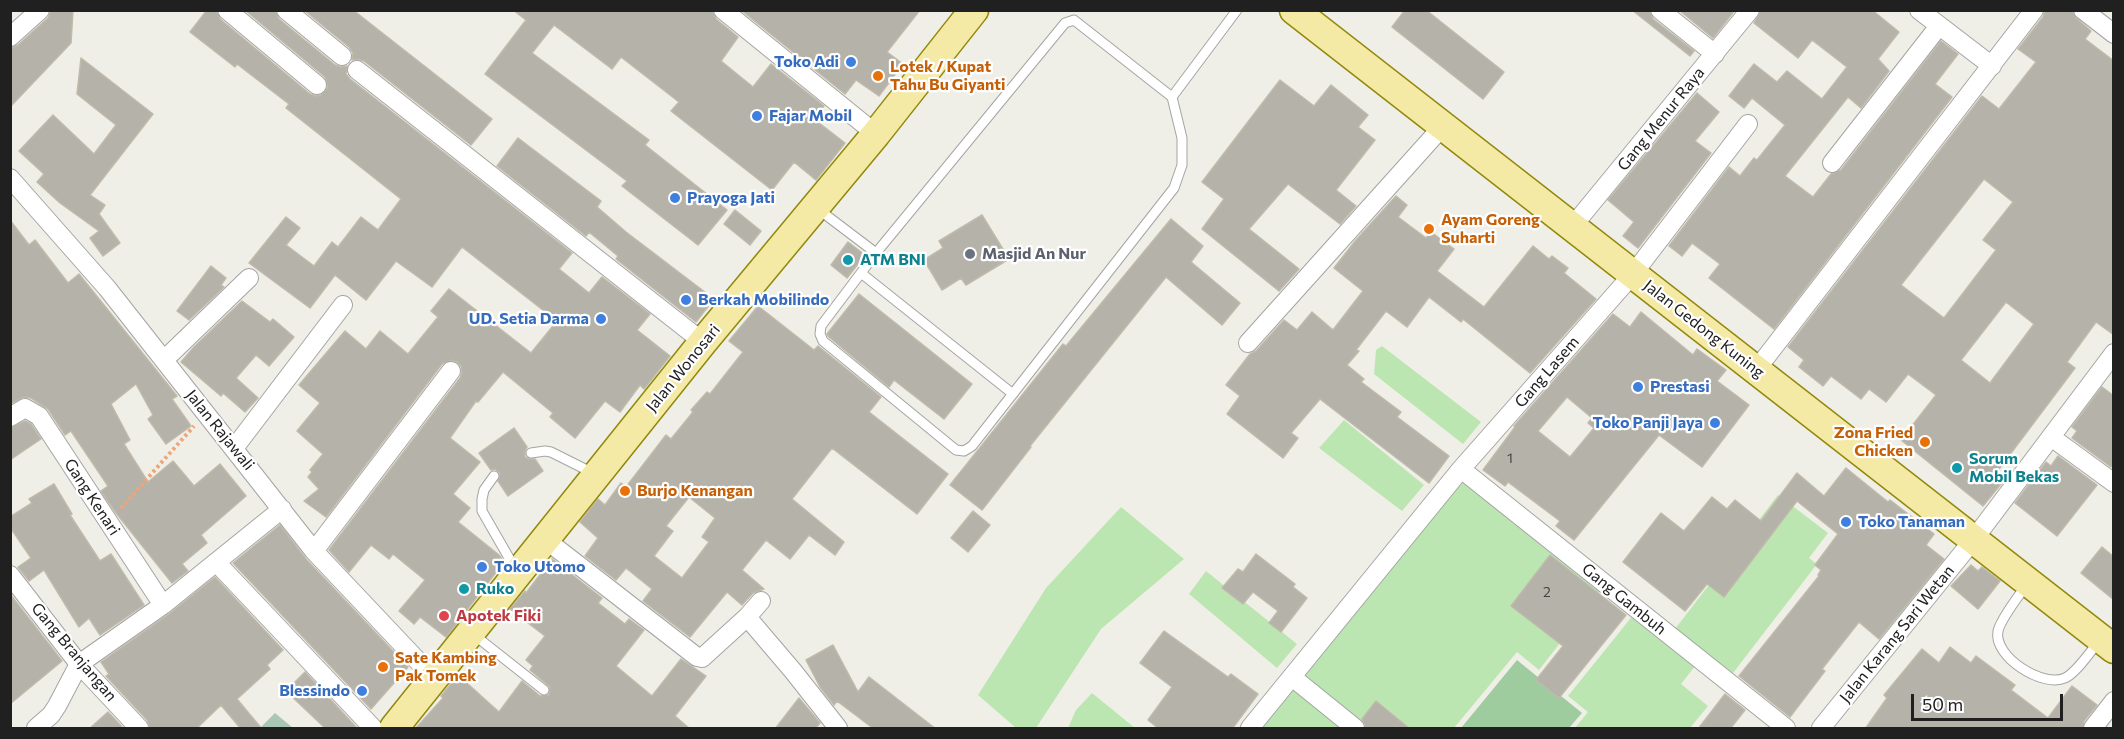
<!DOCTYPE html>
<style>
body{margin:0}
#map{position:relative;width:2124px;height:739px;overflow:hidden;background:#f0efe7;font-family:Commissioner,sans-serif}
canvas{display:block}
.frame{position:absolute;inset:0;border:12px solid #202020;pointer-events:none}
.scale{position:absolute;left:1911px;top:694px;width:152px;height:27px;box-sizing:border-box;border:3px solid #202020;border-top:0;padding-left:8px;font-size:18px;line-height:21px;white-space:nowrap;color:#202020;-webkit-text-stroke:4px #fff;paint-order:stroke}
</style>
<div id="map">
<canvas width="2124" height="739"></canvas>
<div class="frame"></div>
<div class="scale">50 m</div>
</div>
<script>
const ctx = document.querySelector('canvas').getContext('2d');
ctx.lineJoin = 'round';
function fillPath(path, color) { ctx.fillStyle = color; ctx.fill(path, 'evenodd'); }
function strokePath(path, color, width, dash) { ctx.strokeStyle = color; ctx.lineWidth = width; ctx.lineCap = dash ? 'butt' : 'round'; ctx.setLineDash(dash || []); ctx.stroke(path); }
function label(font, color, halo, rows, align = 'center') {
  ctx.font = font + ' Commissioner,sans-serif'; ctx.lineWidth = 4.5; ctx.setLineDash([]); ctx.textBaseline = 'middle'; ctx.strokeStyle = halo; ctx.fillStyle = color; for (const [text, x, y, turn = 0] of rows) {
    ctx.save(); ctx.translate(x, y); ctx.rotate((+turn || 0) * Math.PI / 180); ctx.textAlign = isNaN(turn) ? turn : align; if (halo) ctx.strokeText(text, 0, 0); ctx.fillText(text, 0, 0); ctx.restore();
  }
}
const grass = new Path2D(`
 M1382 346 1481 422 1463 444 1374 374 1376 350Z
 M1344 420 1424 485 1402 511 1319 448Z
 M1462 477 1602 589 1539 670 1517 652 1454 728H1364L1298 675Z
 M1778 495 1828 533 1809 558 1817 564 1733 673 1675 629Z
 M1121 507 1184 559 1101 629 1036 728H1016L978 695 1046 588Z
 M1206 571 1297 644 1277 668 1189 594Z
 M1634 614 1696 665 1681 684 1708 706 1690 728H1575L1588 712 1568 696Z
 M1291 687 1342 728H1258Z
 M1092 693 1135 728H1068L1076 710Z`);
const forest = new Path2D(`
 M1517 660 1582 713 1569 728H1461Z`);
const cemetery = new Path2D(`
 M275 713 293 728H260Z`);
const building = new Path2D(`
 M51 10H73L71 43 10 107V48L18 45 48 18Z
 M207 10H216L220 19 310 94 316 96 321 95 328 87 325 77 245 10H275L279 19 335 65 341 67 347 66 346 74 350 79 572 253 559 269 589 293 602 277 650 314 637 330 670 356 644 389 640 385 620 412 605 401 575 438 550 417 553 413 503 372 478 402 476 401 450 438 480 462 453 494 470 508 458 522 499 555 504 562 446 637 420 617 414 624 399 611 425 580 393 554 389 559 371 545 349 572 329 550 460 378 462 372 461 366 457 362 452 360 442 364 326 517 304 501 319 489 308 477 312 472 310 470 323 454 297 431 320 403 299 385 345 331 366 349 380 331 408 354 438 317 431 311 449 289 531 353 557 321 462 247 432 287 396 261 366 300 335 275 310 308 249 263 286 217 300 228 286 245 314 266 332 242 338 247 361 217 378 230 401 199 286 108 289 104 237 64 235 67 190 32Z
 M304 10H353L492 119 471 145 364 61 358 59 352 60 353 53 349 47Z
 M513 10H712L716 19 738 37 721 61 753 87 771 64 824 106 814 119 845 143 816 180 794 162 772 190 671 111 679 102 621 57 612 69 554 25 532 53 649 140 645 145 727 210 698 245 622 186 627 181 485 74 526 20Z
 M741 10H920L887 52 903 64 879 96 856 80 845 94Z
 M1405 10H1426L1504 72 1483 99 1392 27Z
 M1632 10H1649L1653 19 1694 51 1690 56Z
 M1679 10H1735L1713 38Z
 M1761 10H1872L1899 32 1878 59 1889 71 1861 108 1848 97 1785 176 1813 197 1831 174 1841 170 1941 41 1958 54 1935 84 1952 97 1774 329 1709 278 1720 264 1692 243 1682 256 1669 246 1729 167 1740 176 1754 158 1757 160 1785 125 1752 98 1744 108 1729 96 1754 64 1777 82 1787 71 1822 99 1847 67 1812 40 1798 58 1754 23Z
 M2045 10H2072L2076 18 2091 31 2085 39 2114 61V335L2096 322 2067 362 2075 368 1993 477 2001 484 1983 506 1901 440 1936 395 1908 374 1886 402 1869 389 1861 399 1831 376 1823 386 1799 367 1804 360 1788 347 1982 96 1999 109 2036 62 2018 49 2043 17ZM1984 179 2013 202 1983 240 1996 250 1944 318 1901 285ZM2006 302 2034 324 1990 383 1961 360Z
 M81 58 153 114 90 195 105 205 99 214 120 243 103 256 90 238 99 231 60 203 37 182 44 174 19 151 53 115 94 154 116 125 77 94Z
 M1280 80 1314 106 1331 85 1368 115 1358 127 1375 140 1336 190 1356 206 1340 224 1288 184 1249 229 1299 269 1279 291 1202 229 1224 199 1202 182Z
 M1697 93 1719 112 1695 141 1711 153 1638 248 1623 236 1634 222 1608 200Z
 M518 138 601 201 597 207 626 232 714 299 696 322 616 259 618 256 589 232 586 236 497 166Z
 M1396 196 1407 205 1398 217 1426 238 1431 232 1454 249 1437 271 1484 307 1533 246 1549 259 1552 256 1568 268 1564 273 1596 299 1530 373 1463 319 1461 322 1429 297 1407 327 1386 311 1356 350 1359 351 1347 365 1364 379 1361 382 1401 412 1397 417 1449 456 1429 483 1320 399 1291 433 1298 438 1283 458 1227 414 1240 396 1226 385 1250 354 1256 351 1284 320 1297 330 1312 312 1333 330 1363 291 1334 268 1356 240Z
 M735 210 761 231 750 245 724 224Z
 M982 215 1009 259 966 285 961 278 942 290 924 260 943 248 939 241Z
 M1171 219 1203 246 1191 262 1240 303 1222 325 1166 277 1030 446 1031 447 982 510 950 485 1063 344 1066 346Z
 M10 220 29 245 35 240 68 283 79 274 177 396 172 399 191 426 166 444 148 419 153 415 136 384 111 404 130 440 124 444 148 482 173 461 194 486 220 464 246 496 201 535 207 543 182 564 188 571 172 583 116 513 101 491 108 486 71 431 65 435 48 409 31 398 24 397 10 404Z
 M848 242 865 255 847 278 831 265Z
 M211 266 226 278 221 285 224 287 189 320 177 311Z
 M859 294 972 384 944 419 894 380 889 387 829 337 827 334Z
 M242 301 270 322 273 319 294 337 269 366 256 355 236 378 258 398 245 412 223 393 221 396 181 362 194 347Z
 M758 306 814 350 818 346 881 397 869 412 948 474 917 514 832 448 792 499 844 542 835 555 809 535 790 559 766 540 742 570 764 589 753 593 742 605 727 592 690 637 643 601 652 589 626 568 616 580 585 556 598 538 580 522 598 499 605 505 621 483 626 487 666 435 671 439 693 412 691 410 707 392 710 394 743 352 729 341ZM689 497 715 518 702 537 709 542 682 578 654 556 673 531 666 526Z
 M1641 312 1693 355 1697 349 1726 370 1717 381 1749 405 1702 467 1659 435 1574 540 1556 526 1560 521 1508 482 1505 486 1483 470 1515 427 1514 426 1613 314 1630 327ZM1567 397 1592 418 1588 423 1594 428 1570 457 1538 431Z
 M2102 387 2114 396V463L2111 467 2072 438 2077 431 2072 427Z
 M25 421 31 424 41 439 10 460V428Z
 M514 428 527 447 525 451V457L529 459H535L543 471 508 496 498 481 500 473 495 469 491 470 479 453Z
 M2058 456 2097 485 2057 536 2015 503 2046 462 2051 466Z
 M1846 468 1888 502 1890 500 1934 534 1926 545 1944 559 1879 639 1859 622 1822 669 1825 671 1790 717 1739 676 1819 576 1818 575 1821 570 1815 565 1838 534 1797 501 1724 597 1707 584 1685 611 1623 562 1661 513 1684 531 1712 497 1727 509 1735 500 1761 521 1797 473 1824 496Z
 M54 484 72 514 70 515 100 561 111 554 144 605 100 635 89 618 79 627 44 570 29 581 18 567 31 558 10 527V517L32 503 29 499Z
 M973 511 990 525 968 552 951 538Z
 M280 525 306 559 408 667 371 709 233 563Z
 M2102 547 2114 557V600L2081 573Z
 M1256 554 1295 584 1293 587 1307 598 1281 632 1269 623 1278 611 1253 592 1243 604 1222 588 1238 569 1243 572Z
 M1550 555 1626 615 1559 698 1536 680 1563 646 1511 606Z
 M552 559 602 598 598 603 625 624 629 619 644 630 616 666 652 696 681 659 706 676 675 716 690 729H415L443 698 441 696 458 675 499 712 522 681 540 696 549 695 550 687 530 670 533 666 526 660 545 636 510 609 525 591 526 593Z
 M1971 565 1978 571 1982 567 2000 581 1978 609 1951 586Z
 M215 577 283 650 267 665 270 669 237 699 262 729H241L221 705 196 729H150L147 720 106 676 109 674 101 662 169 614Z
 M10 594 62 661 10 704Z
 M1164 631 1228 677 1231 674 1258 694 1232 729H1159L1148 720 1172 687 1140 663Z
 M833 645 858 692 869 677 936 729H874L837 701 834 705 820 687 806 660Z
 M1950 647 1971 663 1976 656 2015 685 2011 690 2048 718 2072 686 2097 705 2084 721 2082 729H1865L1887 698 1884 695 1922 649 1939 663Z
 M305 672 356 727 355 729H326L286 691Z
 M1725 694 1745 710 1730 729H1698Z
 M799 698 820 723 815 729H775Z
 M1376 701 1410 729H1366L1362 719Z
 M108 712 124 729H89Z`);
const path = new Path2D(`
 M121 508 194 426`);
const service = new Path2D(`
 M1074 20 1172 97 1182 138V165L1174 188 972 446 964 451 956 450 823 341 820 334 821 326 876 253 1065 23Z
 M1172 97 1237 10
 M818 209 876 253
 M861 273 1013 394
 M531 453 545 451 551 452 593 473
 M494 476 484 490 482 499V511L516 570
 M2027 584C2019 596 2001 618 1998 631 1993 657 2043 688 2065 678 2076 673 2091 651 2099 641
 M473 634 544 690`);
const minor = new Path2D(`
 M227 10 317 85
 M286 10 342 56
 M723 10 876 134
 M1660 10 1715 54
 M1919 10 1992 66
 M2083 10 2114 34
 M10 37 40 10
 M357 70 703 342
 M1832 163 1939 26
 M10 178 107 288 314 551 434 678
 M1572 227 1750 10
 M1248 343 1443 126
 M164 360 249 278
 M1756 370 2034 10
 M10 417 25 408 39 416 163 605
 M2051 437 2114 483
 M235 447 343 305
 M1461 469 1786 728
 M546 540 697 657 702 658 747 617 761 601
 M314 551 451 371
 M216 562 373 728
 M10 575 79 664 139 728
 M747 617 793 671 838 728
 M1292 677 1355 728
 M36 728 51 715 57 706 79 664 163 605 282 509
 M1250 728 1461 469 1633 274 1748 124
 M1821 728 1974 539 2114 353
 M2093 728 2114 701`);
const primary = new Path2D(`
 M1294 10 2114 649
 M394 728 703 342 876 134 974 10`);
const markers = [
 [851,62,6,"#3f7fe0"],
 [878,76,6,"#e8710a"],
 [757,116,6,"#3f7fe0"],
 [675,198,6,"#3f7fe0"],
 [1429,229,6,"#e8710a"],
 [970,254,6,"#6b7280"],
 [848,260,6,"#0f9aa8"],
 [686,300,6,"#3f7fe0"],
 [601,319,6,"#3f7fe0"],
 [1638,387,6,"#3f7fe0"],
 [1715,423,6,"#3f7fe0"],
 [1925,442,6,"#e8710a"],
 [1957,468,6,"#0f9aa8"],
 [625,491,6,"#e8710a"],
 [1846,522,6,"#3f7fe0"],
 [482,567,6,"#3f7fe0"],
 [464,589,6,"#0f9aa8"],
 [444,616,6,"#e0444e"],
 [383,667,6,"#e8710a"],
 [362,691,6,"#3f7fe0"]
];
const numberNames = [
 ["1",1510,458],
 ["2",1547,592]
];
const shopNames = [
 ["Toko Adi",839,62,"right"],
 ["Fajar Mobil",769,116],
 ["Prayoga Jati",687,198],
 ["Berkah Mobilindo",698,300],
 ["UD. Setia Darma",589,319,"right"],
 ["Prestasi",1650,387],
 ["Toko Panji Jaya",1703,423,"right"],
 ["Toko Tanaman",1858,522],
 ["Toko Utomo",494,567],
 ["Blessindo",350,691,"right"]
];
const foodNames = [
 ["Lotek / Kupat",890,67],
 ["Tahu Bu Giyanti",890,85],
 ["Ayam Goreng",1441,220],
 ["Suharti",1441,238],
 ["Zona Fried",1913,433,"right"],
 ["Chicken",1913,451,"right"],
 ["Burjo Kenangan",637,491],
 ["Sate Kambing",395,658],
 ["Pak Tomek",395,676]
];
const streetNames = [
 ["Gang Menur Raya",1661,119,-51],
 ["Jalan Gedong Kuning",1704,329,38],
 ["Jalan Wonosari",683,368,-51],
 ["Gang Lasem",1547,372,-49],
 ["Jalan Rajawali",220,430,51],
 ["Gang Kenari",92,497,57],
 ["Gang Gambuh",1624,599,39],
 ["Jalan Karang Sari Wetan",1897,634,-51],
 ["Gang Branjangan",74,652,50]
];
const worshipNames = [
 ["Masjid An Nur",982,254]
];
const cultureNames = [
 ["ATM BNI",860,260],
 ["Sorum",1969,459],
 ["Mobil Bekas",1969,477],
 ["Ruko",476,589]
];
const healthNames = [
 ["Apotek Fiki",456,616]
];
fillPath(grass, '#bce6b1');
fillPath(forest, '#9fcc9f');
fillPath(cemetery, '#aac7b6');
fillPath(building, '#b5b2a9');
strokePath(building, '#c0baaa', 1.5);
strokePath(service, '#a4a4a4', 11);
strokePath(minor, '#a4a4a4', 20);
strokePath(primary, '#90890b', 31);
strokePath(path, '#f0a578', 4, [3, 3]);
strokePath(service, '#fff', 9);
strokePath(minor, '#fff', 18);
strokePath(primary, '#f5e9a6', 28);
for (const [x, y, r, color] of markers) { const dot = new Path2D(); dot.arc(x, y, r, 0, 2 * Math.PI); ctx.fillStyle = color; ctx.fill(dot); strokePath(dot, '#fff', 2); }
label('14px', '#454442', null, numberNames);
label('bold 16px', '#366cbe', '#fff', shopNames, 'left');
label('bold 16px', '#c56008', '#fff', foodNames, 'left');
label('16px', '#202020', '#fff', streetNames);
label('bold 16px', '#5b616d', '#fff', worshipNames, 'left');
label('bold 16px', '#0d838f', '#fff', cultureNames, 'left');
label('bold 16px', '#be3a42', '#fff', healthNames, 'left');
</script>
